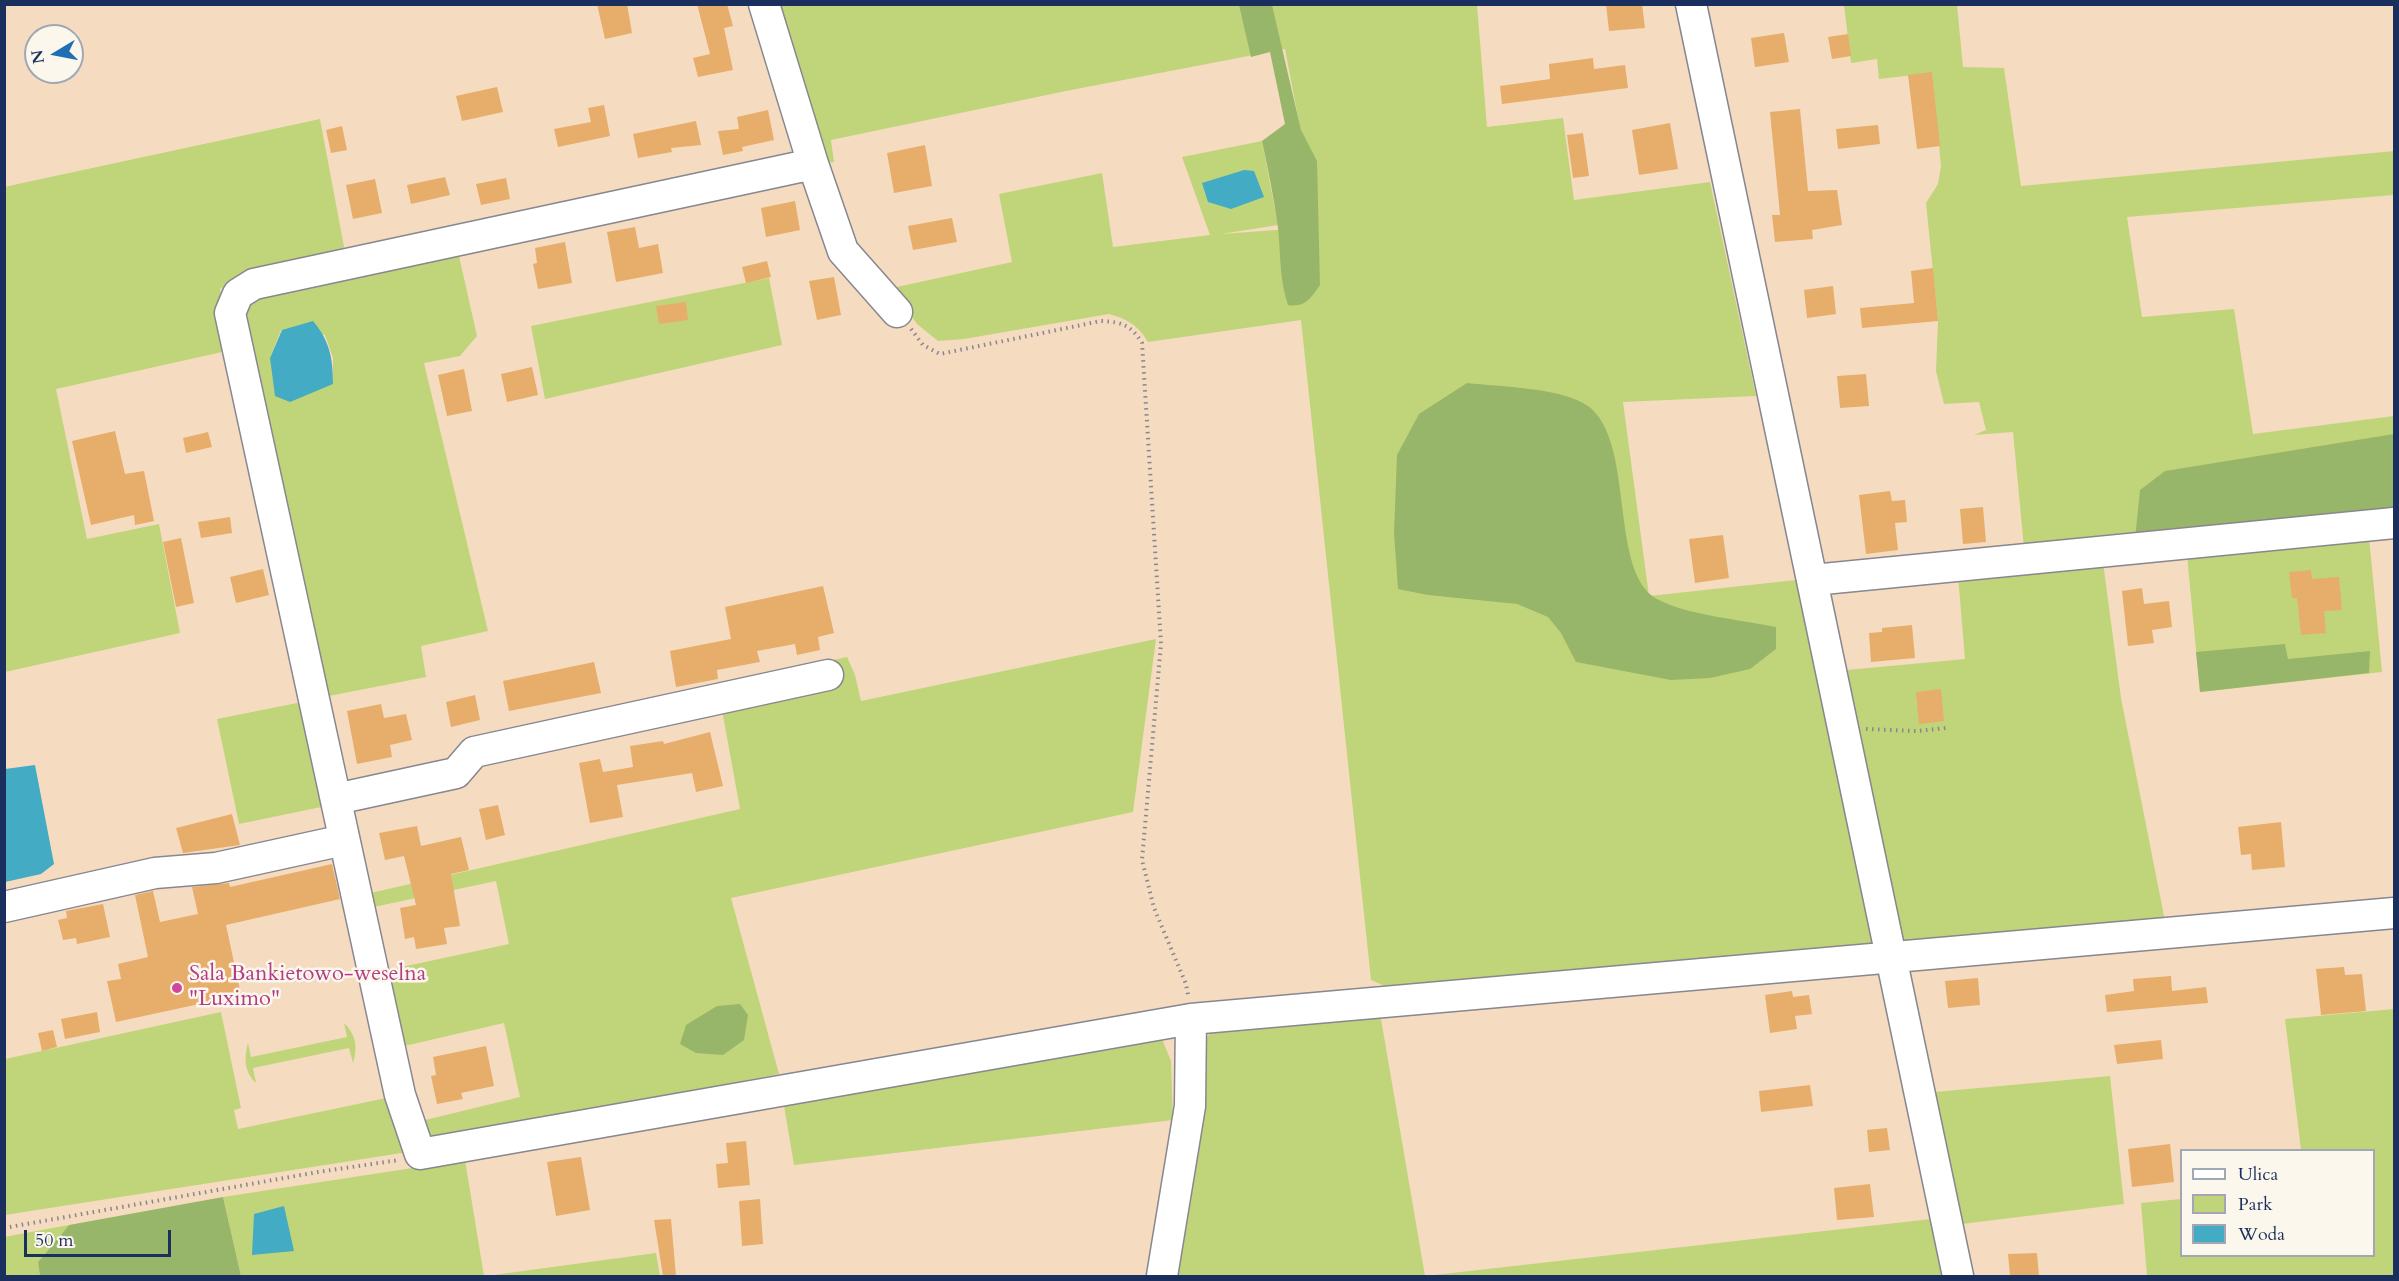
<!DOCTYPE html>
<style>
body{margin:0}
#map{position:relative;width:2399px;height:1281px;overflow:hidden;background:#f5dcc0;font-family:Cardo,serif}
canvas{display:block}
.frame{position:absolute;inset:0;border:6px solid #1b2f5e;pointer-events:none}
.legend{position:absolute;left:2180px;top:1149px;width:195px;height:108px;box-sizing:border-box;background:#fbf7ec;border:2px solid #a1a7b3;margin:0;padding:8px 10px;list-style:none;font-size:18px;color:#1b2f5e}
.legend li{display:flex;align-items:center;gap:12px;height:30px}
.legend b{width:30px;border:2px solid #a1a7b3}
.north{position:absolute;left:24px;top:24px;width:60px;height:60px;box-sizing:border-box;background:#fbf7ec;border:2px solid #a1a7b3;border-radius:50%;rotate:260deg;font-size:16px;font-weight:700;line-height:24px;text-align:center;color:#1b2f5e}
.north::after{content:'';display:block;margin:auto;width:21px;height:27px;background:#1f6fb2;clip-path:polygon(50% 0,100% 100%,50% 72%,0 100%)}
.scale{position:absolute;left:24px;top:1230px;width:147px;height:27px;box-sizing:border-box;border:3px solid #1b2f5e;border-top:0;padding-left:8px;font-size:18px;line-height:21px;white-space:nowrap;color:#1b2f5e;-webkit-text-stroke:4px #fbf7ec;paint-order:stroke}
</style>
<div id="map">
<canvas width="2399" height="1281"></canvas>
<div class="frame"></div>
<ul class="legend">
<li><b style="height:8px;background:#fff"></b>Ulica</li>
<li><b style="height:16px;background:#c0d579"></b>Park</li>
<li><b style="height:16px;background:#43abc3"></b>Woda</li>
</ul>
<div class="north">N</div>
<div class="scale">50 m</div>
</div>
<script>
const ctx = document.querySelector('canvas').getContext('2d');
ctx.lineJoin = 'round';
function fillPath(path, color) { ctx.fillStyle = color; ctx.fill(path, 'evenodd'); }
function strokePath(path, color, width, dash) { ctx.strokeStyle = color; ctx.lineWidth = width; ctx.lineCap = dash ? 'butt' : 'round'; ctx.setLineDash(dash || []); ctx.stroke(path); }
function label(font, color, halo, rows, align = 'center') {
  ctx.font = font + ' Cardo,serif'; ctx.lineWidth = 5; ctx.setLineDash([]); ctx.textBaseline = 'middle'; ctx.strokeStyle = halo; ctx.fillStyle = color; for (const [text, x, y, turn = 0] of rows) {
    ctx.save(); ctx.translate(x, y); ctx.rotate((+turn || 0) * Math.PI / 180); ctx.textAlign = isNaN(turn) ? turn : align; if (halo) ctx.strokeText(text, 0, 0); ctx.fillText(text, 0, 0); ctx.restore();
  }
}
const green = new Path2D(`
 M777 5H1477L1487 127 1563 118 1574 200 1710 182 1756 396 1623 402 1649 596 1796 580 1878 937 1867 948 1394 990 1371 980 1301 320 1148 342C1138 325 1127 319 1109 314L964 339 938 341 917 324 892 288 1012 262 999 194 1102 173 1113 247 1210 235 1182 157 1262 141 1278 225 1221 234 1303 228 1301 133 1285 49 1066 91 831 140 834 162 826 163Z
 M1844 5H1957L1963 67 2004 68 2021 186 2394 151V195L2127 217 2142 317 2234 309 2253 434 2394 416V513L2369 537 2382 672 2200 692 2187 555 2103 562 2121 698 2166 926 1911 942 1900 939 1849 714 1856 712 1847 670 1965 659 1958 576 2024 548 2013 432 1974 435 1986 430 1979 402 1944 404 1936 371 1938 321 1926 203 1938 184 1941 166 1932 73 1879 79 1877 59 1851 63Z
 M320 119 345 252 239 277 220 289 231 350 56 389 87 539 159 524 180 633 5 672 4 187Z
 M457 247 477 336 460 356 424 363 488 631 421 646 426 677 324 697 244 326 245 298ZM281 330 325 335 333 358V384L270 358Z
 M769 278 782 345 545 399 531 326Z
 M1156 639 1133 812 731 898 779 1074 439 1139 426 1133 417 1122 520 1097 504 1023 400 1047 383 971 509 944 496 881 369 908 366 894 740 809 722 710 815 664 847 657 855 675 861 701Z
 M307 701 331 805 239 824 217 719Z
 M2394 1009V1276H2147L2141 1203 2181 1199 2182 1256H2374V1150H2301L2285 1019Z
 M221 1012 241 1108 234 1110 238 1129 391 1097 408 1152 5 1215V1059Z
 M1380 1013 1425 1276 1931 1219 1946 1276H1167L1200 1048 1210 1033 1222 1026Z
 M344 1023C356 1034 358 1048 353 1063L349 1048 253 1068 256 1083C244 1072 244 1058 248 1043L251 1057 347 1037Z
 M1162 1039 1171 1061 1173 1120 794 1165 783 1100Z
 M2110 1076 2124 1204 1962 1224 1935 1092Z
 M465 1160 484 1276H241L223 1197Z
 M69 1225 38 1262 40 1276H5L4 1237Z
 M656 1253 660 1276H486Z`);
const forest = new Path2D(`
 M1239 5H1272L1301 130 1317 161 1320 285C1311 298 1305 308 1288 305 1279 277 1281 256 1278 228 1274 198 1268 169 1262 141L1285 124 1270 52 1251 57Z
 M1467 383C1500 387 1561 387 1588 406 1636 441 1608 572 1657 599 1686 615 1743 620 1776 627V649L1750 669 1710 678 1671 680 1576 662 1561 633 1548 617 1517 604 1428 595 1398 589 1394 533 1397 455 1419 414Z
 M2394 434V509L2135 539 2140 490 2165 471Z
 M2285 644 2288 659 2370 651 2369 673 2200 692 2196 652Z
 M740 1004 748 1015 744 1040 723 1055 696 1053 680 1044 686 1025 717 1006Z
 M223 1197 241 1276H40L38 1262 69 1225Z`);
const water = new Path2D(`
 M1244 170 1254 171 1264 197 1231 209 1208 202 1202 183Z
 M313 321C330 341 333 359 333 384L290 402 275 396 270 358 282 330Z
 M35 765 54 864 41 874 5 882V769Z
 M284 1206 294 1251 252 1255 254 1214Z`);
const building = new Path2D(`
 M597 4H627L632 33 605 39Z
 M697 4H727L733 26 724 28 733 70 698 77 693 58 710 54Z
 M1606 4H1642L1645 28 1609 31Z
 M1784 33 1789 62 1755 67 1751 38Z
 M1848 34 1851 56 1832 59 1828 37Z
 M1593 58 1594 69 1625 65 1628 88 1502 104 1500 86 1550 79 1549 64Z
 M1932 72 1940 146 1917 149 1908 75Z
 M497 87 503 112 462 121 456 96Z
 M604 105 610 136 558 147 554 129 591 122 588 108Z
 M1800 109 1808 191 1837 190 1842 225 1812 230 1813 239 1775 242 1772 215H1780L1770 112Z
 M768 110 774 140 742 147 743 151 723 155 718 131 739 129 737 117Z
 M696 121 701 145 671 148 672 152 638 158 633 134Z
 M1670 123 1678 169 1639 175 1632 130Z
 M1878 125 1880 144 1838 149 1836 129Z
 M342 126 347 150 331 153 326 130Z
 M1583 133 1589 176 1573 178 1567 135Z
 M925 145 932 186 894 193 887 153Z
 M445 177 450 195 411 204 407 185Z
 M506 178 510 199 481 205 476 184Z
 M375 179 382 213 353 219 346 185Z
 M795 201 800 230 766 237 761 208Z
 M952 218 957 242 913 250 908 226Z
 M635 227 639 248 658 244 663 273 616 282 607 232Z
 M565 242 572 283 538 289 533 264 537 263 535 248Z
 M767 261 771 277 746 283 742 267Z
 M1933 268 1938 321 1862 328 1860 308 1914 303 1911 271Z
 M834 277 841 315 817 320 809 281Z
 M1833 286 1836 314 1807 318 1804 290Z
 M686 302 688 320 659 324 656 306Z
 M532 367 538 395 507 402 501 374Z
 M464 369 472 411 447 416 438 375Z
 M1866 374 1869 406 1840 408 1837 376Z
 M115 431 125 474 144 471 154 521 135 525 134 515 91 525 72 441Z
 M208 432 212 447 186 453 183 438Z
 M1890 491 1892 501 1905 500 1907 522 1895 523 1898 550 1866 554 1859 495Z
 M1983 507 1986 542 1963 544 1960 509Z
 M230 517 232 533 201 538 198 522Z
 M1723 535 1729 578 1695 583 1689 539Z
 M181 538 194 603 176 607 163 542Z
 M263 569 269 595 236 603 230 577Z
 M2311 570 2312 579 2339 577 2342 610 2324 611 2326 633 2301 635 2297 598H2292L2289 572Z
 M823 586 834 633 818 637 820 650 797 655 795 644 757 651 760 662 717 670 718 679 676 687 670 651 731 639 725 607Z
 M2142 588 2144 604 2169 601 2172 627 2152 630 2154 643 2128 646 2122 591Z
 M1912 625 1915 658 1871 662 1869 633 1882 632V628Z
 M594 662 601 693 509 711 503 681Z
 M1941 689 1944 721 1919 724 1916 692Z
 M475 695 480 720 451 727 446 702Z
 M381 704 384 718 406 714 412 740 390 745 392 757 357 764 347 711Z
 M710 732 723 786 696 792 692 773 617 785 623 817 590 823 579 763 600 759 603 772 633 767 630 746 663 741 664 744Z
 M498 805 505 835 486 840 479 809Z
 M232 814 240 845 183 853 176 828Z
 M2281 822 2285 867 2252 870 2251 854 2241 855 2238 827Z
 M417 826 421 846 461 837 469 870 451 874 460 926 444 928 447 944 416 949 414 937 405 939 400 908 416 905 404 856 385 860 379 833Z
 M332 864 340 899 226 925 241 995 116 1022 107 981 121 979 118 964 148 957 135 895 153 891 160 922 198 914 192 887 229 883 230 887Z
 M103 904 110 937 77 944 76 938 63 940 58 920 67 918 66 911Z
 M2344 967 2345 975 2362 974 2366 1011 2321 1015 2316 969Z
 M2171 976 2172 991 2206 987 2208 1003 2107 1012 2105 995 2134 991 2133 979Z
 M1978 978 1980 1005 1948 1008 1945 981Z
 M1792 991 1793 997 1809 995 1812 1014 1795 1016 1797 1029 1770 1033 1765 995Z
 M97 1012 100 1032 65 1039 61 1019Z
 M53 1030 57 1047 42 1051 38 1033Z
 M2161 1040 2163 1059 2117 1064 2114 1045Z
 M486 1046 494 1086 461 1093 463 1099 437 1104 431 1076 436 1075 433 1057Z
 M1810 1085 1813 1106 1761 1112 1759 1091Z
 M1887 1128 1890 1150 1869 1152 1867 1130Z
 M746 1141 750 1185 718 1188 716 1164 728 1163 726 1143Z
 M2170 1144 2174 1182 2132 1187 2128 1149Z
 M581 1157 590 1210 556 1216 547 1162Z
 M1870 1184 1874 1217 1837 1220 1834 1188Z
 M760 1199 763 1244 742 1246 739 1201Z
 M671 1219 676 1276H663L654 1220Z
 M2037 1253 2039 1276H2010L2008 1254Z`);
const path = new Path2D(`
 M911 329 923 345 940 354 1101 321C1122 322 1131 325 1142 343L1161 644 1142 860 1154 908 1186 984 1188 995
 M1866 729 1917 731 1946 728
 M4 1228 318 1172 399 1160`);
const minor = new Path2D(`
 M764 4 813 164 843 251 897 312
 M1691 4 1958 1276
 M813 164 254 284 238 294 230 313 400 1095 420 1154 1191 1019 2394 913
 M1813 580 2394 523
 M336 799 456 773 474 752 828 675
 M4 907 155 873 216 868 344 840
 M1162 1276 1190 1106 1191 1019`);
const markers = [
 [177,988,6,"#d1479c"]
];
const hotelNames = [
 ["Sala Bankietowo-weselna",189,975],
 ["\"Luximo\"",189,1000]
];
fillPath(green, '#c0d579');
fillPath(forest, '#98b669');
fillPath(water, '#43abc3');
fillPath(building, '#e7ad6b');
strokePath(minor, '#88868f', 33);
strokePath(path, '#88868f', 4, [1.5, 4.5]);
strokePath(minor, '#fff', 30);
for (const [x, y, r, color] of markers) { const dot = new Path2D(); dot.arc(x, y, r, 0, 2 * Math.PI); ctx.fillStyle = color; ctx.fill(dot); strokePath(dot, '#fbf7ec', 2); }
label('22px', '#b23c85', '#fbf7ec', hotelNames, 'left');
</script>
